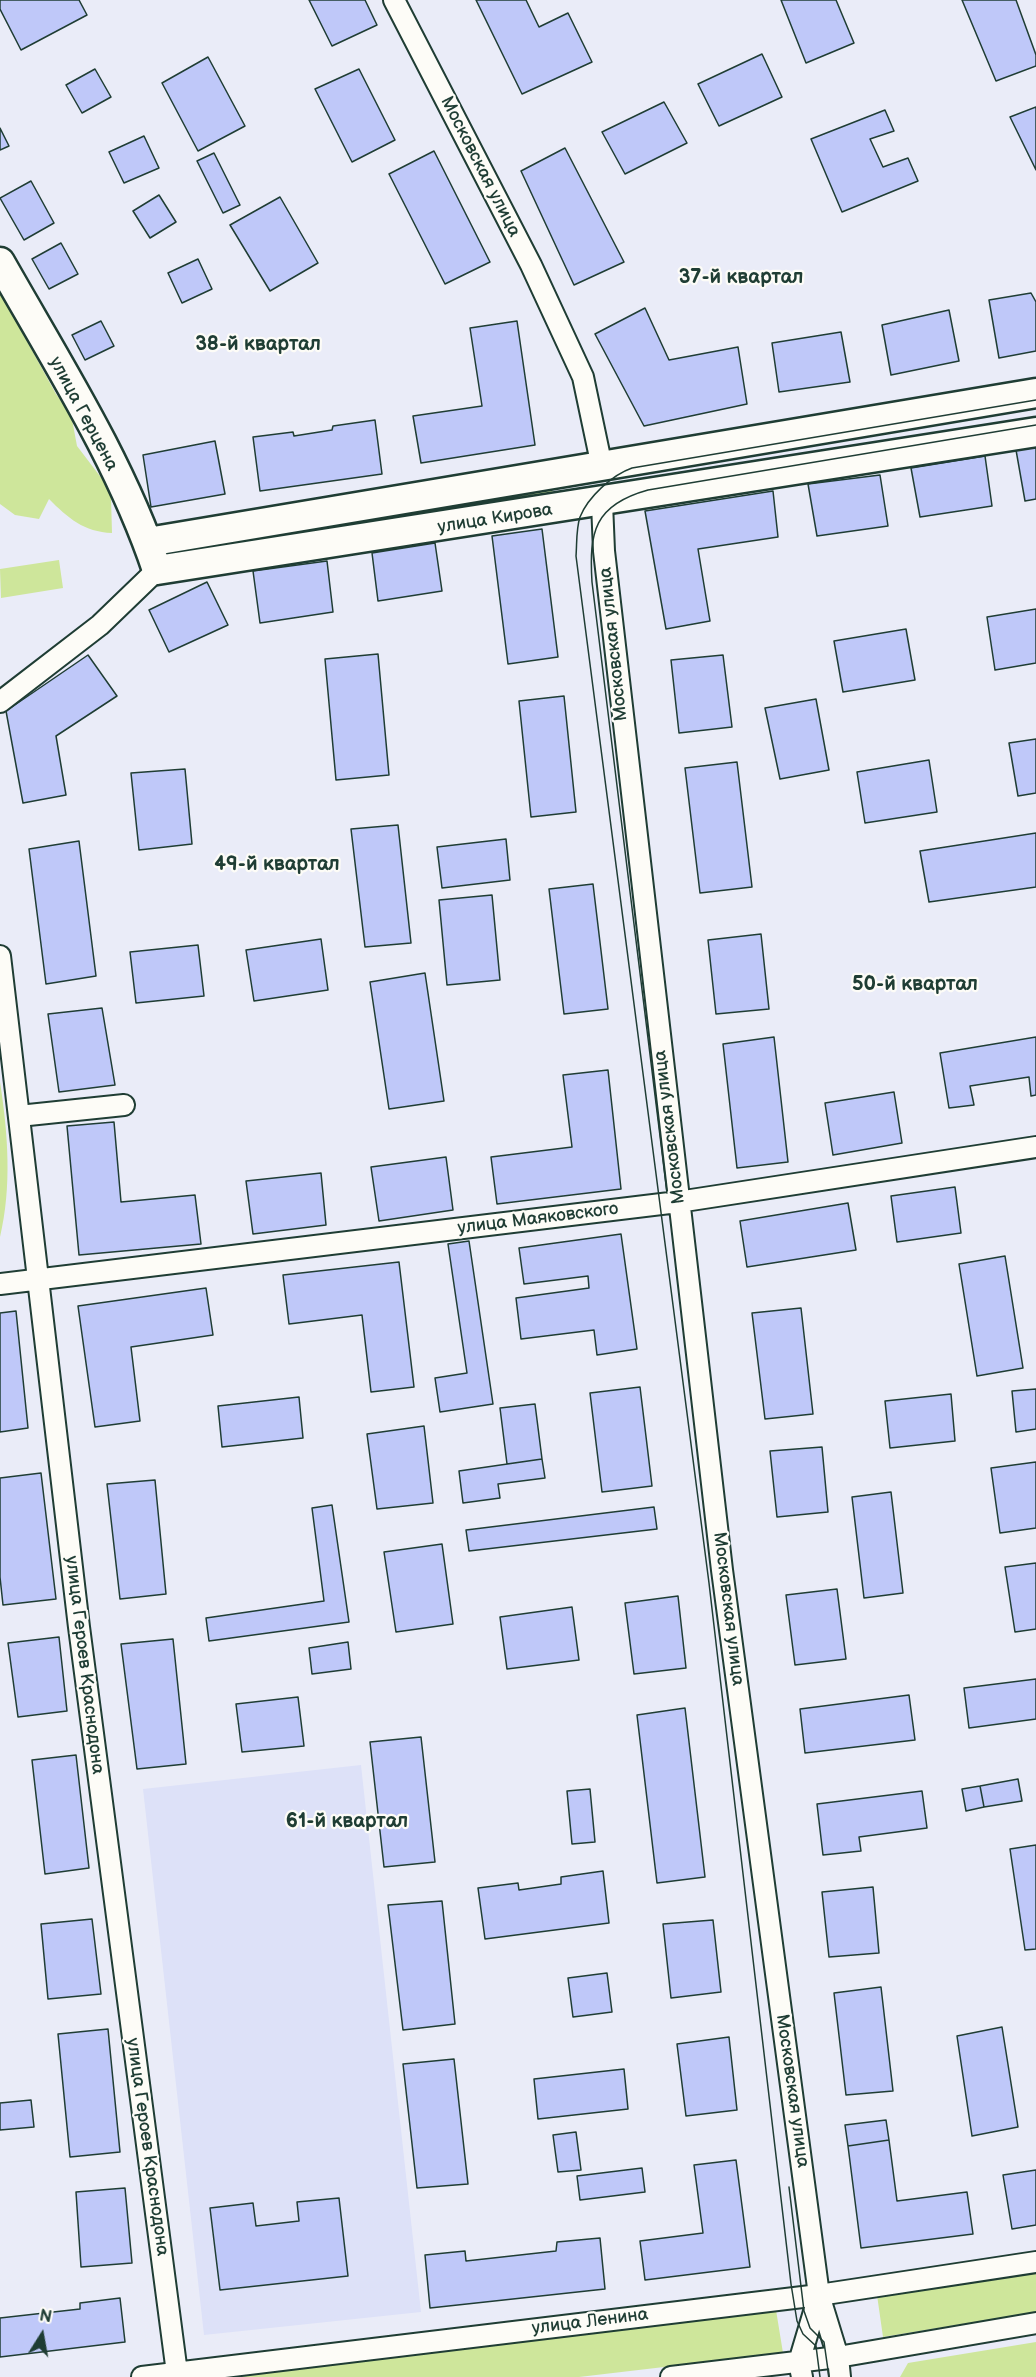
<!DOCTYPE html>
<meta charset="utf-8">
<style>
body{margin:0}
#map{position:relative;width:1036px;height:2377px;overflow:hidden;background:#eaecf8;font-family:"Balsamiq Sans",sans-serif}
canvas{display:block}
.north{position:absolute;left:12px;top:2305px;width:60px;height:60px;-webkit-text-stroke:4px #fdfcf7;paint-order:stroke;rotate:11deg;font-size:16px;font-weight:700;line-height:24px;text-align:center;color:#1f3d34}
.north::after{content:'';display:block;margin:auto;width:21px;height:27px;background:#1f3d34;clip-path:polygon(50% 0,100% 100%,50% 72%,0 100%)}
</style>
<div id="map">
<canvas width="1036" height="2377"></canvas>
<div class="north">N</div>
</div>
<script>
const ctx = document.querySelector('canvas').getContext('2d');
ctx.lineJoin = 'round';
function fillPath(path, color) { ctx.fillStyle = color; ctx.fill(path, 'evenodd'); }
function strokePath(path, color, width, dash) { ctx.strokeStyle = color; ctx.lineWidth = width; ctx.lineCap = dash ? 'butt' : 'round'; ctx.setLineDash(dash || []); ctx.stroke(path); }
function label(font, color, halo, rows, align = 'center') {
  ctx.font = font + ' "Balsamiq Sans",sans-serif'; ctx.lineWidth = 4.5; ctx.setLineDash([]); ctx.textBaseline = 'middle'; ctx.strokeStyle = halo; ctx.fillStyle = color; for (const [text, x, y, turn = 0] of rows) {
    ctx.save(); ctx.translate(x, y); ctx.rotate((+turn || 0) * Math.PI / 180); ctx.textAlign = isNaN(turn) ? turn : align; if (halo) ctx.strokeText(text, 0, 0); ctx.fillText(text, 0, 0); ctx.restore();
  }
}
const built = new Path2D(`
 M361 1765 421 2312 204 2335 143 1789Z`);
const green = new Path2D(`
 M0 292 56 394 71 414 77 446 106 484 111 497 112 533C84 532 68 518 49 499L39 519 15 515 0 504Z
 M551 483 554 501 166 562 163 544Z
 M59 560 63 588 1 598 0 569Z
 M0 1082C8 1133 12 1187 0 1237Z
 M1036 2272V2312L883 2337 877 2295Z
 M776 2310 783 2353 579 2377H221Z
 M1036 2342V2377H900L908 2363Z`);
const building = new Path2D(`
 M0 0H79L87 15 21 50 0 9Z
 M309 0H365L377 25 332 46Z
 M476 0H526L539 27 568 13 592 62 522 94Z
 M781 0H836L854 43 806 63Z
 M962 0H1016L1036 55V66L996 81Z
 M762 54 782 97 719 126 698 84Z
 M208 57 245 126 198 151 162 83Z
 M95 69 111 97 82 113 66 85Z
 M359 69 395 140 352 162 315 89Z
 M664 102 687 143 625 174 602 132Z
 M1036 107V170L1010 117Z
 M885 110 894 131 870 139 883 167 908 158 918 181 842 212 811 139Z
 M0 128 9 146 0 150Z
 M144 136 159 168 124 183 109 152Z
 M565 148 624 262 574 285 521 171Z
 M434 151 490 262 445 284 389 174Z
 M214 153 240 205 223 213 197 161Z
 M31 181 54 223 24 240 0 198Z
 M159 195 176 222 150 238 133 211Z
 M280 197 318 263 270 291 230 225Z
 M61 243 78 274 49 289 32 259Z
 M198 259 212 289 182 303 168 273Z
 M1031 293 1036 302V351L999 358 989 300Z
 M645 308 669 360 738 347 747 404 644 426 595 334Z
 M949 310 959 361 891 375 882 325Z
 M101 321 114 346 85 360 72 335Z
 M517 321 535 445 421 463 413 416 482 406 470 328Z
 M841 332 850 382 779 392 772 343Z
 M375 420 382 474 260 491 253 437 293 432 294 436 332 430 333 426Z
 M215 441 225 494 151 507 143 455Z
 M1036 447V499L1025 501 1016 450Z
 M985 456 992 506 920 517 911 468Z
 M880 475 888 526 817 536 808 484Z
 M773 491 778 537 698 549 710 621 666 629 645 511Z
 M542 529 558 657 508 664 492 536Z
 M435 543 442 591 378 601 372 553Z
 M327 561 333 612 260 623 253 571Z
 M207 582 228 625 169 652 149 610Z
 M1036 609V663L995 670 987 617Z
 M906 629 915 680 843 692 834 641Z
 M378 654 389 775 336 780 325 659Z
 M88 655 117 696 56 736 66 795 23 803 6 711Z
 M723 655 732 727 679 733 671 660Z
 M564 696 576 812 531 817 519 701Z
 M816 699 829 770 780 779 765 708Z
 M1036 739V793L1018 796 1009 743Z
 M929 760 937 812 865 823 857 772Z
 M737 762 752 887 700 893 685 768Z
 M185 769 192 844 139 850 131 773Z
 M398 825 411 943 365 947 351 829Z
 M1036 833V887L929 902 920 851Z
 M506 839 510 880 442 888 437 847Z
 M79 841 96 976 46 984 29 849Z
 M593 884 608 1009 564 1014 549 889Z
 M492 895 500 980 447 985 439 900Z
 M761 934 769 1009 716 1014 708 940Z
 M321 939 328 990 254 1001 246 950Z
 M198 945 204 996 136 1003 130 952Z
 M425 973 444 1101 389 1109 370 982Z
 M102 1008 115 1085 59 1092 48 1014Z
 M774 1037 788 1162 737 1168 723 1044Z
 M1036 1037V1095L1031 1096 1029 1077 970 1086 974 1105 949 1108 940 1053Z
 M608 1070 621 1189 497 1204 491 1157 572 1147 563 1075Z
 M894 1092 902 1143 833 1155 825 1103Z
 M114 1122 121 1202 195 1195 201 1244 79 1255 67 1126Z
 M446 1157 453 1210 379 1221 371 1167Z
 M321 1173 326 1225 253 1234 246 1181Z
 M955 1187 961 1233 897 1242 891 1196Z
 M848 1203 856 1250 747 1267 740 1221Z
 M621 1234 637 1349 597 1355 594 1330 521 1339 516 1298 589 1288 588 1276 524 1284 519 1248Z
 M469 1241 493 1404 440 1412 435 1378 467 1373 448 1244Z
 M1005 1256 1023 1368 977 1376 959 1264Z
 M399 1262 414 1387 371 1392 362 1315 289 1324 283 1275Z
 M206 1288 213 1335 131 1347 140 1421 95 1427 78 1306Z
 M801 1308 813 1414 765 1419 752 1313Z
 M16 1311 28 1428 0 1432V1313Z
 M640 1387 652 1486 602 1492 590 1393Z
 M1036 1389V1429L1016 1432 1012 1391Z
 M951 1394 955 1441 890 1448 885 1401Z
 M299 1397 303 1438 222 1447 218 1406Z
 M535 1404 542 1459 507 1464 500 1408Z
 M424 1426 433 1503 377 1509 367 1434Z
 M822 1447 828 1512 777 1517 770 1451Z
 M542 1459 545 1478 498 1484 500 1498 463 1503 459 1471Z
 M1036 1462V1528L1000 1533 991 1468Z
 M41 1473 56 1599 3 1605 0 1577V1478Z
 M155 1480 166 1594 120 1599 107 1484Z
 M891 1492 903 1593 864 1598 852 1497Z
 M332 1505 349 1622 209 1641 206 1618 324 1601 312 1508Z
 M654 1507 657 1529 469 1551 466 1530Z
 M442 1544 453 1624 396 1632 384 1552Z
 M1036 1563V1629L1015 1632 1005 1567Z
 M837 1589 846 1659 795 1665 786 1595Z
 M678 1596 686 1668 634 1674 625 1603Z
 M572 1607 579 1660 507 1669 500 1617Z
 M59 1637 67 1711 18 1717 8 1643Z
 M173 1639 186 1764 137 1769 121 1644Z
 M348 1642 351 1669 312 1674 309 1648Z
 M1036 1679V1719L969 1728 964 1688Z
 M909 1695 915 1740 805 1753 800 1709Z
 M298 1697 304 1746 242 1752 236 1704Z
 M685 1708 705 1877 657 1883 637 1715Z
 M421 1737 435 1862 384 1867 370 1742Z
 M76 1755 89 1868 45 1874 32 1760Z
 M1018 1779 1022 1801 984 1807 980 1786Z
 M980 1786 984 1807 966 1811 962 1789Z
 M590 1789 595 1842 572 1844 567 1791Z
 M922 1791 927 1828 859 1837 861 1851 823 1855 817 1804Z
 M1036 1845V1949L1025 1950 1010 1849Z
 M603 1871 609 1923 485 1939 478 1888 518 1883 519 1890 561 1884V1877Z
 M873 1887 879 1953 829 1957 822 1892Z
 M442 1901 455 2024 403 2030 388 1905Z
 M92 1919 101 1994 48 1999 41 1924Z
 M713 1920 721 1992 671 1998 663 1924Z
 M607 1973 612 2012 573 2017 568 1978Z
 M881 1987 893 2091 846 2095 834 1993Z
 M1002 2027 1018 2127 972 2136 957 2036Z
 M108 2029 120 2152 70 2157 58 2034Z
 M729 2037 737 2110 686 2116 677 2044Z
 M454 2059 468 2184 417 2188 403 2064Z
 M624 2069 628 2109 538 2119 534 2079Z
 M31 2100 34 2127 0 2130V2103Z
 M886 2120 889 2140 848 2146 845 2125Z
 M576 2132 581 2170 558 2172 553 2135Z
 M889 2140 897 2201 967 2192 973 2234 861 2248 848 2146Z
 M736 2160 750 2267 645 2280 640 2241 703 2233 694 2165Z
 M642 2168 645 2192 580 2200 577 2176Z
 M1036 2170V2225L1012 2229 1003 2175Z
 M125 2188 132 2263 81 2267 76 2192Z
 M339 2198 348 2276 220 2290 210 2208 253 2203 256 2226 299 2221 297 2202Z
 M600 2238 605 2289 430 2308 425 2255 465 2251 466 2261 556 2251 557 2242Z
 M120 2298 125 2342 0 2357V2318L80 2309V2303Z`);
const street = new Path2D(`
 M394 0 531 265 583 377 602 467
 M602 503 604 551 722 1570 819 2295 838 2357 840 2377
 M0 702 100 625 157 570
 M0 956 79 1627 177 2373
 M19 1116 124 1105
 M0 1284 678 1202 1036 1147
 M142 2377 819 2295 1036 2262
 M671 2377 838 2357 1036 2323
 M802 2377 799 2362 819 2295`);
const secondary = new Path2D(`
 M0 262C56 361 121 462 157 570L1036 432
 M148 542 1036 393`);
const tram = new Path2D(`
 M667 1193 592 582C589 532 594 505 648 490L1036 425
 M789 2187 804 2311 810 2328 824 2342 829 2377
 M820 2377 816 2346 803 2334 797 2321 791 2284 709 1583 576 556C577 543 576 529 580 517 588 497 612 475 632 468L1036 400`);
const streetNames = [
 ["Московская улица",480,167,63],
 ["улица Герцена",83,414,62],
 ["улица Кирова",495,519,-9],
 ["Московская улица",614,644,-96],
 ["Московская улица",670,1127,-97],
 ["улица Маяковского",538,1219,-7],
 ["Московская улица",728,1609,83],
 ["улица Героев Краснодона",84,1665,83],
 ["Московская улица",792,2091,82],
 ["улица Героев Краснодона",147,2147,82],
 ["улица Ленина",590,2322,-7]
];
const neighbourhoodNames = [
 ["37-й квартал",741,278],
 ["38-й квартал",258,345],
 ["49-й квартал",277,865],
 ["50-й квартал",915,985],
 ["61-й квартал",347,1822]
];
fillPath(built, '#dde1f8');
fillPath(green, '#cee69b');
fillPath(building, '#bfc8f9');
strokePath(building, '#1f3d34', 1.5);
strokePath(street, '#1f3d34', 24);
strokePath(secondary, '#1f3d34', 33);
strokePath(street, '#fdfcf7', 20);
strokePath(secondary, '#fdfcf7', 28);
strokePath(tram, '#1f3d34', 1.5);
label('18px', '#1f3d34', '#fdfcf7', streetNames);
label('bold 20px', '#1f3d34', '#fdfcf7', neighbourhoodNames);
</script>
